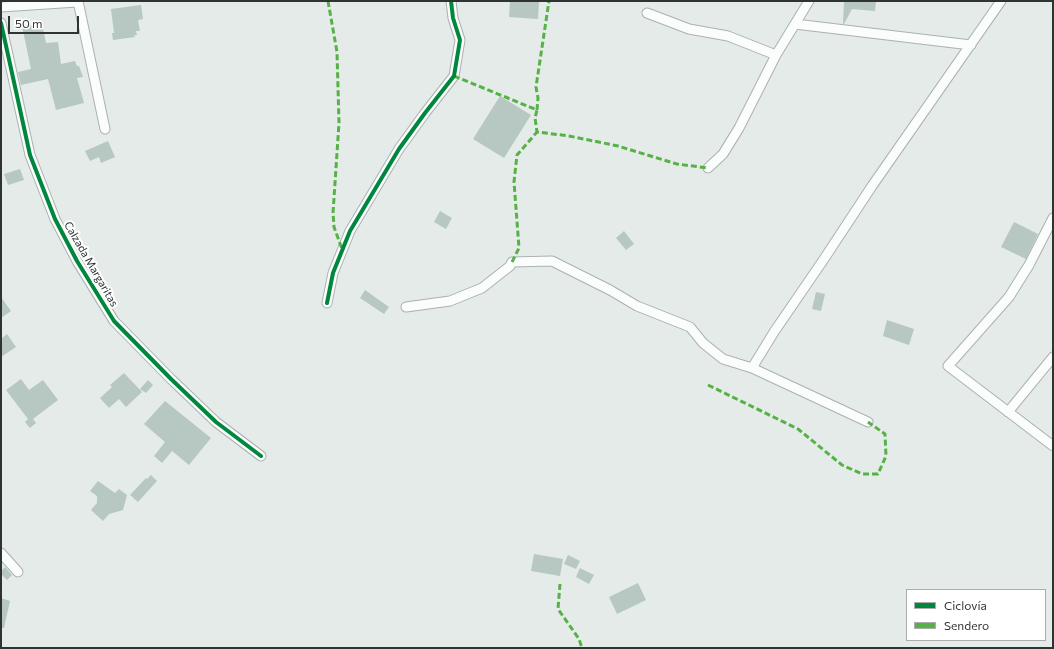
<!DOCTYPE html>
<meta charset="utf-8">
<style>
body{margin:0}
#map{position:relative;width:1054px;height:649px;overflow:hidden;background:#e4ebe9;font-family:Commissioner,sans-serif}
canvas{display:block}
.frame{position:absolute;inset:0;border:2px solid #2f3433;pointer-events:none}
.legend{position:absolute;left:906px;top:589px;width:140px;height:52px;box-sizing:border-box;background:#fff;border:1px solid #acaead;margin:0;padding:5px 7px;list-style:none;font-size:12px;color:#2f3433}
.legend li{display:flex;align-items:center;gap:8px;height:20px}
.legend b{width:20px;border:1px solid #acaead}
.scale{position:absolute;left:8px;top:16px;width:71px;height:18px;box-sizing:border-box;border:2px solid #2f3433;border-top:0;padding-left:5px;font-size:12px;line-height:14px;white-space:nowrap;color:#2f3433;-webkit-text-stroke:3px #fff;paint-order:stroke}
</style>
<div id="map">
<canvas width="1054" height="649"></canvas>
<div class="frame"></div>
<ul class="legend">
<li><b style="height:5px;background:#00873e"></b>Ciclovía</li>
<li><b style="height:5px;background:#56b246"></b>Sendero</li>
</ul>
<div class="scale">50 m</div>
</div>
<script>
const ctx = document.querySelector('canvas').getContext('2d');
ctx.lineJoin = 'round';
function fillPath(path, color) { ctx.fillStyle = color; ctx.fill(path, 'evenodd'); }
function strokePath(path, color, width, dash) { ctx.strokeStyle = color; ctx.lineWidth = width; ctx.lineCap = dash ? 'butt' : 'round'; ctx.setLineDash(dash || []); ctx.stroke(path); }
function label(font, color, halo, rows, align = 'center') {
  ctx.font = font + ' Commissioner,sans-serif'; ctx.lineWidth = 4; ctx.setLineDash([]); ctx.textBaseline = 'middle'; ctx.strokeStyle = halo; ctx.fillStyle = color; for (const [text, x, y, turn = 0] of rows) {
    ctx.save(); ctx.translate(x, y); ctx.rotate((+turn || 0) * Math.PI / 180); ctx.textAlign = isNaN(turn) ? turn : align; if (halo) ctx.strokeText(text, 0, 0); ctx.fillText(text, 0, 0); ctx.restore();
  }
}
const building = new Path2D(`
 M510 1H539L538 19 509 17Z
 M844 1H876L875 11 852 9 844 24H843Z
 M141 5 143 19 138 20 140 31H136L137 35H134L135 37 113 40 112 33H114L111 9Z
 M42 24 46 43 58 42 61 64 75 61 77 66H79L83 77 77 78 84 103 56 110 48 79 21 85 18 72 31 69 22 26 31 25 32 26Z
 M500 96 531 115 504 158 473 139Z
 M108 141 115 157 101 163 99 157 90 161 85 151Z
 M20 169 24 180 8 185 4 174Z
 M440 211 452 218 446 229 434 222Z
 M1014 222 1038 234 1026 259 1001 247Z
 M624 231 634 244 626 250 616 238Z
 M365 290 389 307 384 314 360 298Z
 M816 292 825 294 821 311 812 309Z
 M1 297 11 311 1 318Z
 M887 320 914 329 909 345 883 336Z
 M7 334 16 347 1 357V339Z
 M124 373 142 392 126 407 119 399 109 408 100 398 112 387 110 385Z
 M21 379 29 390 43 380 58 400 33 419 36 423 30 428 25 422 28 419 6 390Z
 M148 380 153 385 146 393 140 389Z
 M165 401 211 438 189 465 172 451 162 463 154 456 165 442 144 424Z
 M151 475 157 481 138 502 130 495 146 478 147 479Z
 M98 481 115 493 119 489 127 495 123 510 109 514 103 521 91 510 97 503V496L90 491Z
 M534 554 563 559 560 576 531 571Z
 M568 555 580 561 576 569 564 564Z
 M5 567 12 575 7 580 1 574V571Z
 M580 568 594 575 589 584 576 577Z
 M638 583 646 600 617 614 609 597Z
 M1 598 10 601 4 628H1Z`);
const minor = new Path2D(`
 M78 1 105 129
 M1 7 77 2
 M647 13 689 29 728 36 776 55
 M1 23 30 155 55 219 77 261 114 321 171 379 216 422 261 456
 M795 24 971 45
 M708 168 723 154 739 128 776 55 809 1
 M1053 218 1029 265 1009 297 948 366 1053 446
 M327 303 333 273 350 231 399 149 425 113 454 76 460 40 453 18 451 1
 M406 307 450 301 482 288 510 266 512 262 552 261 610 290 637 306 690 327 703 343 723 359 752 368 868 422
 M752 368 774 332 824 259 872 186 1001 1
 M1008 412 1053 357
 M1 553 18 572`);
const quiet = new Path2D(`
 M328 1 337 52 339 123 333 213 334 227 342 249
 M454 76 537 110 535 118 537 132 569 136 618 146 677 164 708 168
 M537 110 538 98 536 87 549 1
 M512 262 519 248 514 182 517 155 537 132
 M708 385 798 429 842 465 862 474H878L886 456 885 434 868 422
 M560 584 558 609 579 639 582 648`);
const cycleway = new Path2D(`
 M1 23 30 155 55 219 77 261 114 321 171 379 216 422 261 456
 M327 303 333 273 350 231 399 149 425 113 454 76 460 40 453 18 451 1`);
const streetNames = [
 ["Calzada Margaritas",91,264,60]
];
fillPath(building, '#b7c7c2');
strokePath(minor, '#acb1b0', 11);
strokePath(minor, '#fbfcfc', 9);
strokePath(quiet, '#56b246', 3, [6, 3]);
strokePath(cycleway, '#00873e', 4);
label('11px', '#2f3433', '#fff', streetNames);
</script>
